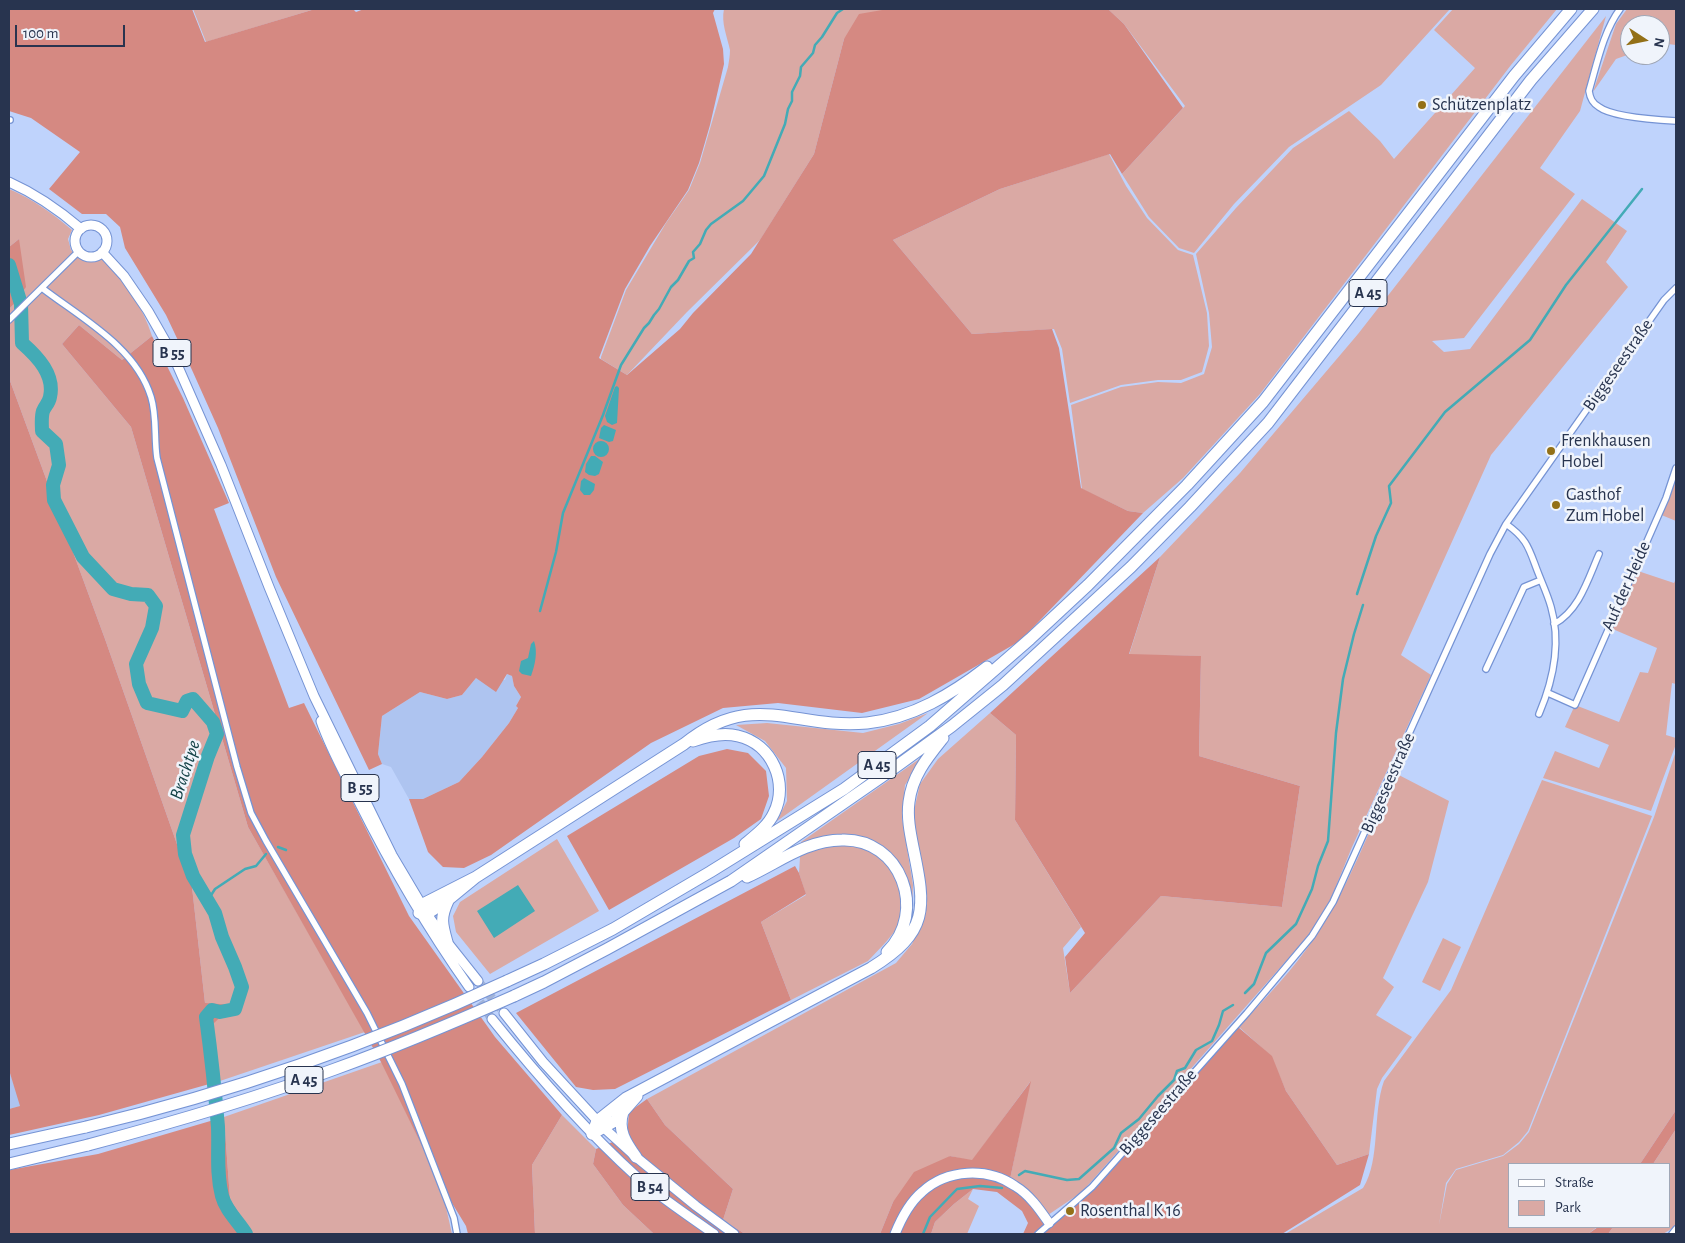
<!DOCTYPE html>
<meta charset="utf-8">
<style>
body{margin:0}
#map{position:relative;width:1685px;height:1243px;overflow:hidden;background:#bfd3fc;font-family:"Alegreya Sans",sans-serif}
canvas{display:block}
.frame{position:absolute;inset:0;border:10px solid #28344f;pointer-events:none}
.legend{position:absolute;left:1508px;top:1163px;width:162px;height:65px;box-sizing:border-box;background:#f0f4fb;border:1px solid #a0a7b6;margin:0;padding:6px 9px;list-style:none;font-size:15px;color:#28344f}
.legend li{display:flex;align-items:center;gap:10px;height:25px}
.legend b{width:25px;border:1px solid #a0a7b6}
.north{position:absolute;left:1620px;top:15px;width:50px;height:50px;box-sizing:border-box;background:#f0f4fb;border:1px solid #a0a7b6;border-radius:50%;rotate:101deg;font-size:14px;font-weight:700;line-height:20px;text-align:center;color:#28344f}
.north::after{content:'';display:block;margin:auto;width:18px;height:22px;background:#937017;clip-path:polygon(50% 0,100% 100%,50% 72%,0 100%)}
.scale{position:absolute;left:15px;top:25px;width:110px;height:22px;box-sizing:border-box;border:2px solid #28344f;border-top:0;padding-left:6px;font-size:15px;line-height:18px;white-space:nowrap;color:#28344f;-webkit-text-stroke:4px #f0f4fb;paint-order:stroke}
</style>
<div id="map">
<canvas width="1685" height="1243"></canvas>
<div class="frame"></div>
<ul class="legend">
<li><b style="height:6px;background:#fff"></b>Straße</li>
<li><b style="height:14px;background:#daa9a4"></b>Park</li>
</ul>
<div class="north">N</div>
<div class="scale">100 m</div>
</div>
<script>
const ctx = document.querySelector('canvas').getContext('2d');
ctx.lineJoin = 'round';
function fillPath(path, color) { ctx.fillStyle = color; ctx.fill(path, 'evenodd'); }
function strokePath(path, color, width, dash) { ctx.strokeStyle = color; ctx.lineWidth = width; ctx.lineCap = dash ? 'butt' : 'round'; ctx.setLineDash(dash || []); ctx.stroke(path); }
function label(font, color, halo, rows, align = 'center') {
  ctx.font = font + ' "Alegreya Sans",sans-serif'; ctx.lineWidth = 5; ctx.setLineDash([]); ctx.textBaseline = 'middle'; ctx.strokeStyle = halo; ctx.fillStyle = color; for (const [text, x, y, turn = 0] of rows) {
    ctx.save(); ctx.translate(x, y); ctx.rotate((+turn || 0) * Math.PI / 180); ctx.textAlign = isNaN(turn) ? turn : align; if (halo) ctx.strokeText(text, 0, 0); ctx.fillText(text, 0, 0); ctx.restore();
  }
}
const built = new Path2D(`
 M507 674 512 676 514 686 521 697 516 706 518 708 509 723 482 757 459 782 423 799H409L391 767 382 764 378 754 382 716 420 692 447 699 462 695 476 678 505 680Z
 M9 1070 21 1106 9 1109Z`);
const green = new Path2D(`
 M193 9H315L206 42Z
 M724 9H888L844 39 814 154 760 240 687 312 627 375 601 359V357L626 290 666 223 689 190 700 163 728 67C729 61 730 55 730 50 727 36 721 23 724 9Z
 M1108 9H1450L1381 85 1289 147 1234 204 1194 253 1179 248 1149 217 1122 174 1185 106 1124 24Z
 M1453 9H1557L1511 65 1260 394 1183 478 1143 513 1128 511 1082 489 1071 405 1121 387 1158 382 1181 383 1204 374 1212 347 1209 313 1196 254 1236 208 1293 148 1349 111 1380 141 1394 159 1475 68 1434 30Z
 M1627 9H1676V45L1660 43V25H1630V54L1616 59 1593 92 1616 24Z
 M1606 16 1580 111 1540 168 1575 194 1464 338 1432 341 1444 352 1470 349 1582 199 1627 231 1606 262 1628 287 1491 455 1401 655 1431 675 1352 847 1330 901 1309 935 1082 1192 1048 1215 1010 1179 1030 1082 972 1161 950 1156 893 1202 880 1234H745L723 1220 733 1189 665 1125 647 1099 896 963 912 944 921 924 913 815 920 784 938 759 990 713 1016 735 1015 820 1081 927 1063 948 1070 993 1161 896 1282 907 1300 786 1199 756 1201 656 1129 655 1160 557 1240 473 1358 334Z
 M1109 154 1126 186 1147 218 1178 250 1193 255 1207 313 1209 346 1202 372 1181 380H1158L1121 385 1070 403 1062 349 1054 329 972 334 893 240 1000 189Z
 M9 189C33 199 52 213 72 230L68 239 71 250 79 258 90 262 102 259C125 280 143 307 152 336L122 360 79 325 62 344 131 427 248 827 365 1032 220 1081 213 1024 205 1003 192 887 105 639 9 378V309L13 305 19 239 9 247Z
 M1676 470V521L1659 514Z
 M1635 570 1674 583 1676 579V684L1672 683 1666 735 1676 738V744L1651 811 1543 778 1555 751 1599 768 1609 745 1565 727 1575 705 1619 722 1640 672 1648 673 1657 648 1608 627Z
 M928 713 777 821 787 801 786 768 765 741 736 725 767 723 863 733 899 724Z
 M1676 751V1110L1640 1164H1509V1227H1597L1588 1234H1285L1363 1188C1381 1159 1372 1114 1384 1081L1451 990 1542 780 1652 816 1528 1131 1519 1142 1503 1155 1456 1169 1446 1183 1439 1225 1447 1184 1456 1170 1503 1156 1519 1144 1529 1132 1654 817Z
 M925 755 905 785 902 818 913 885 912 910 886 942 868 961 791 1000 761 922 806 895 799 873 801 842Z
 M1395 773 1449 801 1428 882 1383 978 1394 987 1376 1015 1412 1037 1382 1078 1377 1089 1369 1154 1337 1165 1286 1091 1271 1056 1239 1027C1265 998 1294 969 1315 937 1349 887 1370 828 1395 773Z
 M557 839 599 911 490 974 456 932 453 916 460 902Z
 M1443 938 1461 947 1440 991 1422 982Z
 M382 1062 441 1185 452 1234H253L230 1199 224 1117Z
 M562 1115 596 1149 593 1164 623 1205 654 1234H535L532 1165Z
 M1676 1129V1226L1663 1234H1608L1613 1227H1669V1164H1653Z
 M973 1189 968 1199 979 1206 967 1234H931L935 1222 954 1204Z`);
const forest = new Path2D(`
 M9 9H192L205 42 315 9H353L356 12 364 9H715L713 13 723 49 724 64 710 125 699 163 688 190 650 246 625 289 599 358 627 375 680 329 693 313 751 254 814 154 844 39 859 14 888 9H1108L1124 24 1183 108 1122 174 1110 154 1000 189 893 240 972 334 1052 329 1059 348 1081 488 1128 511 1143 513 1020 641 919 699 862 713 778 703 723 708 651 743 491 855 464 868 443 867 428 852 409 799H423L459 782 482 757 509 723 518 708 516 706 521 697 514 686 512 676 507 674 496 692 476 678 462 695 447 699 420 692 382 716 378 754 382 764 369 770 276 577 218 428 192 370 166 315 125 248 120 227 106 214H82L49 189 80 152 31 118 9 111Z
 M19 239 26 287 13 305 9 309V247Z
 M79 325 122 360 152 336 183 398 229 503 214 509 289 708 304 703 409 916 495 1037 562 1115 532 1165 535 1234H468L466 1226 441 1185 381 1062 248 827 131 427 62 344Z
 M9 378 105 639 192 887 205 1003 233 1005 213 1024 220 1081 99 1115 9 1135V1109L20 1106 9 1070Z
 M1160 557 1129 654 1201 656 1199 756 1300 786 1282 907 1161 896 1070 993 1065 957 1085 933 1015 820 1016 735 990 713Z
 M727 749 748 753 766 771 769 796 761 819 734 838 609 910 567 836 699 756Z
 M795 866 799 873 806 894 761 922 791 1000 615 1089 593 1090 576 1087 516 1013Z
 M1238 1027 1272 1056 1286 1091 1337 1165 1369 1154 1360 1185 1282 1234H1023L1028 1223 1022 1211 997 1192 973 1189 954 1204 935 1222 931 1234H880L893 1202 914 1172 950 1156 972 1160 1031 1081 1010 1179 1050 1221 1096 1188Z
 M647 1099 665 1125 733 1189 723 1220 745 1234H654L623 1205 593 1164 596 1149 627 1136 629 1112Z
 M1676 1110V1129L1653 1164H1640Z
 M224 1117 230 1199 253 1234H9V1170L98 1154Z
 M1598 1227H1613L1608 1234H1588Z`);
const water = new Path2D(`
 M617 386 619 388 617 423 612 425 607 422 605 416 615 387Z
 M604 425 616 430 613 441 609 442 599 438 601 428Z
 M593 449a8 8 0 1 1 16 0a8 8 0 1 1-16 0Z
 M591 456H595L603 462 599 474 595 476 589 475 585 472 586 464Z
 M584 478 595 484 594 490 590 495H584L580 490 581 481Z
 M534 641C538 652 535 665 531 676L522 674 519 671 521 661 528 658 531 644Z
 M518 885 535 911 494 938 477 911Z`);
const stream = new Path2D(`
 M1357 594 1376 536 1391 503 1389 486 1445 412 1530 340 1566 285 1642 189
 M540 611 556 552 563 513 603 415 621 365 644 328 649 323 654 315 659 309 671 287 678 280 689 261 694 258 693 252 700 244 706 230 711 224 743 201 764 176 785 124 788 109 792 101V92L800 76 801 67 813 53 815 45 822 37 837 13 843 9
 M278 847 286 850
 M208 900 215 889 245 869 256 866 266 854
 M1245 993 1254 984 1266 953 1296 924 1312 889 1318 866 1328 841 1336 733 1343 679 1354 634 1363 605
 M1019 1175 1025 1171 1067 1180 1079 1179 1114 1148 1121 1133 1139 1119 1158 1096 1174 1080 1177 1071 1185 1068 1196 1050 1212 1041 1219 1025 1223 1011 1233 1005
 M923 1234 930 1217 957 1189 980 1186 1002 1188`);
const river = new Path2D(`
 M9 265 21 304 22 343C38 357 55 375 50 397 49 403 45 406 43 411 41 417 42 425 42 431L56 444 59 465 53 485 54 500 83 557 113 589 131 594 148 595 156 606 152 628 136 664 139 684 147 703 182 711 187 701 193 699 213 722 217 734 208 756 183 835 185 854 193 876 215 913 222 937 235 967 242 987 235 1009 220 1012 212 1010 206 1017C211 1054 215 1090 218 1127 219 1150 216 1173 222 1196 226 1211 238 1221 246 1234`);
const primaryTunnel = new Path2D(`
 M478 981 504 1013
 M472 991 492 1019`);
const minor = new Path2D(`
 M1620 9C1603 32 1597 64 1589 91 1590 98 1592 103 1599 107 1612 117 1658 120 1676 121
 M9 120H10
 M42 288C81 318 136 347 151 397 157 416 154 438 157 458L237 767 251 813 266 841 367 1013 402 1084 454 1218 457 1234
 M9 320 79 251
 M1506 524C1529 540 1529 550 1539 575 1543 585 1548 596 1551 607 1561 642 1553 681 1539 714
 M1554 624C1579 611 1588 579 1599 554
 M1486 669 1524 587 1541 580
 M1548 693 1575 705 1666 498 1676 468
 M1038 1234 1092 1187 1247 1013 1312 936 1333 902 1490 554 1506 524 1664 300 1676 288
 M1672 1234 1676 1229`);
const primary = new Path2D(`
 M9 182C36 194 59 210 81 229
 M75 241a16 16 0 1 1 32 0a16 16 0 1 1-32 0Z
 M102 252 124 276 148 311 172 353 221 465 269 587 314 696 392 855 427 914 447 942 478 981
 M321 721C330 748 345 774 358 800 391 866 426 926 469 987
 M504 1013 543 1062 604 1128 636 1157 696 1206 734 1234
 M492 1019C537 1075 584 1129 637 1177 661 1198 689 1216 714 1234
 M895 1234C901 1219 909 1203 922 1192 947 1169 987 1167 1015 1186 1030 1195 1040 1210 1049 1223`);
const motorway = new Path2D(`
 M693 741C707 736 723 732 738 736 772 744 789 783 774 813 768 826 756 835 745 844
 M476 877 421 905 419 913 427 914 448 900 476 877 684 744C753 688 794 730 867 723 913 718 952 694 987 667
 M747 877C778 863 806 840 842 840 901 838 928 912 887 952
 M447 942C442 924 440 918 448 901
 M507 981 544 964 613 929 710 872 844 789 930 726 1030 639 1088 585 1187 485 1263 402 1514 76 1571 9
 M514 996 544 982 607 949 731 881 890 771 952 726 1003 685 1131 567 1190 507 1268 423 1531 80 1593 9
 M623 1112C617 1130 626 1143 636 1157
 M592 1134 597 1121 626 1098 871 968C929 932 926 909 913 847 910 832 907 817 909 802 912 776 927 758 943 738
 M592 1134 615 1121 637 1096
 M9 1144 86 1127
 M9 1164 88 1145`);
const motorwayBridge = new Path2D(`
 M86 1127C234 1092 369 1045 507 981
 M88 1145C171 1123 254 1099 335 1069 396 1047 455 1022 514 996`);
const markers = [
 [1422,105,5,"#937017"],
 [1551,451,5,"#937017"],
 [1556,505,5,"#937017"],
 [1070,1211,5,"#937017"]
];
const shields = [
 [1368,293,38],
 [172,353,38],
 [877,765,38],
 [360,788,38],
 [304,1080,38],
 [650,1187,38]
];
const shieldNames = [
 ["A 45",1368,293],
 ["B 55",172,353],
 ["A 45",877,765],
 ["B 55",360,788],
 ["A 45",304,1080],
 ["B 54",650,1187]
];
const poiNames = [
 ["Schützenplatz",1432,105],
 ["Frenkhausen",1561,441],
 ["Hobel",1561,462],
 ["Gasthof",1566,495],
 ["Zum Hobel",1566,516],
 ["Rosenthal K 16",1080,1211]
];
const streetNames = [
 ["Biggeseestraße",1618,365,-55],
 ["Auf der Heide",1626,586,-66],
 ["Biggeseestraße",1388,783,-66],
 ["Biggeseestraße",1158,1112,-49]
];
const waterNames = [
 ["Brachtpe",185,770,-72]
];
fillPath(built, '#aec4f0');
fillPath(green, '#daa9a4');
fillPath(forest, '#d58982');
fillPath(water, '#43abb6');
strokePath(stream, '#43abb6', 2.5);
strokePath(river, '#43abb6', 14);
strokePath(primaryTunnel, '#a1b3d9', 9, [9, 4.5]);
strokePath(minor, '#7593d4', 8);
strokePath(primary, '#7593d4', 11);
strokePath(motorway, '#7593d4', 13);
strokePath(minor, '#fff', 5.5);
strokePath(primary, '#fff', 9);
strokePath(motorway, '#fff', 11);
strokePath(motorwayBridge, '#7593d4', 13, []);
strokePath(motorwayBridge, '#fff', 11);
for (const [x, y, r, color] of markers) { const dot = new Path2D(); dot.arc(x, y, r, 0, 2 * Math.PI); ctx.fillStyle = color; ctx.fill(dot); strokePath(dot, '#f0f4fb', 2); }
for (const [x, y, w] of shields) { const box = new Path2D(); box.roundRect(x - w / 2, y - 13.5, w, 27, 4); ctx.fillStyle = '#f0f4fb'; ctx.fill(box); strokePath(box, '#28344f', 1); }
label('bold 16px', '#28344f', null, shieldNames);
label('18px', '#28344f', '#f0f4fb', poiNames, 'left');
label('18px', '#28344f', '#f0f4fb', streetNames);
label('italic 19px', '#103f44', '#f0f4fb', waterNames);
</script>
